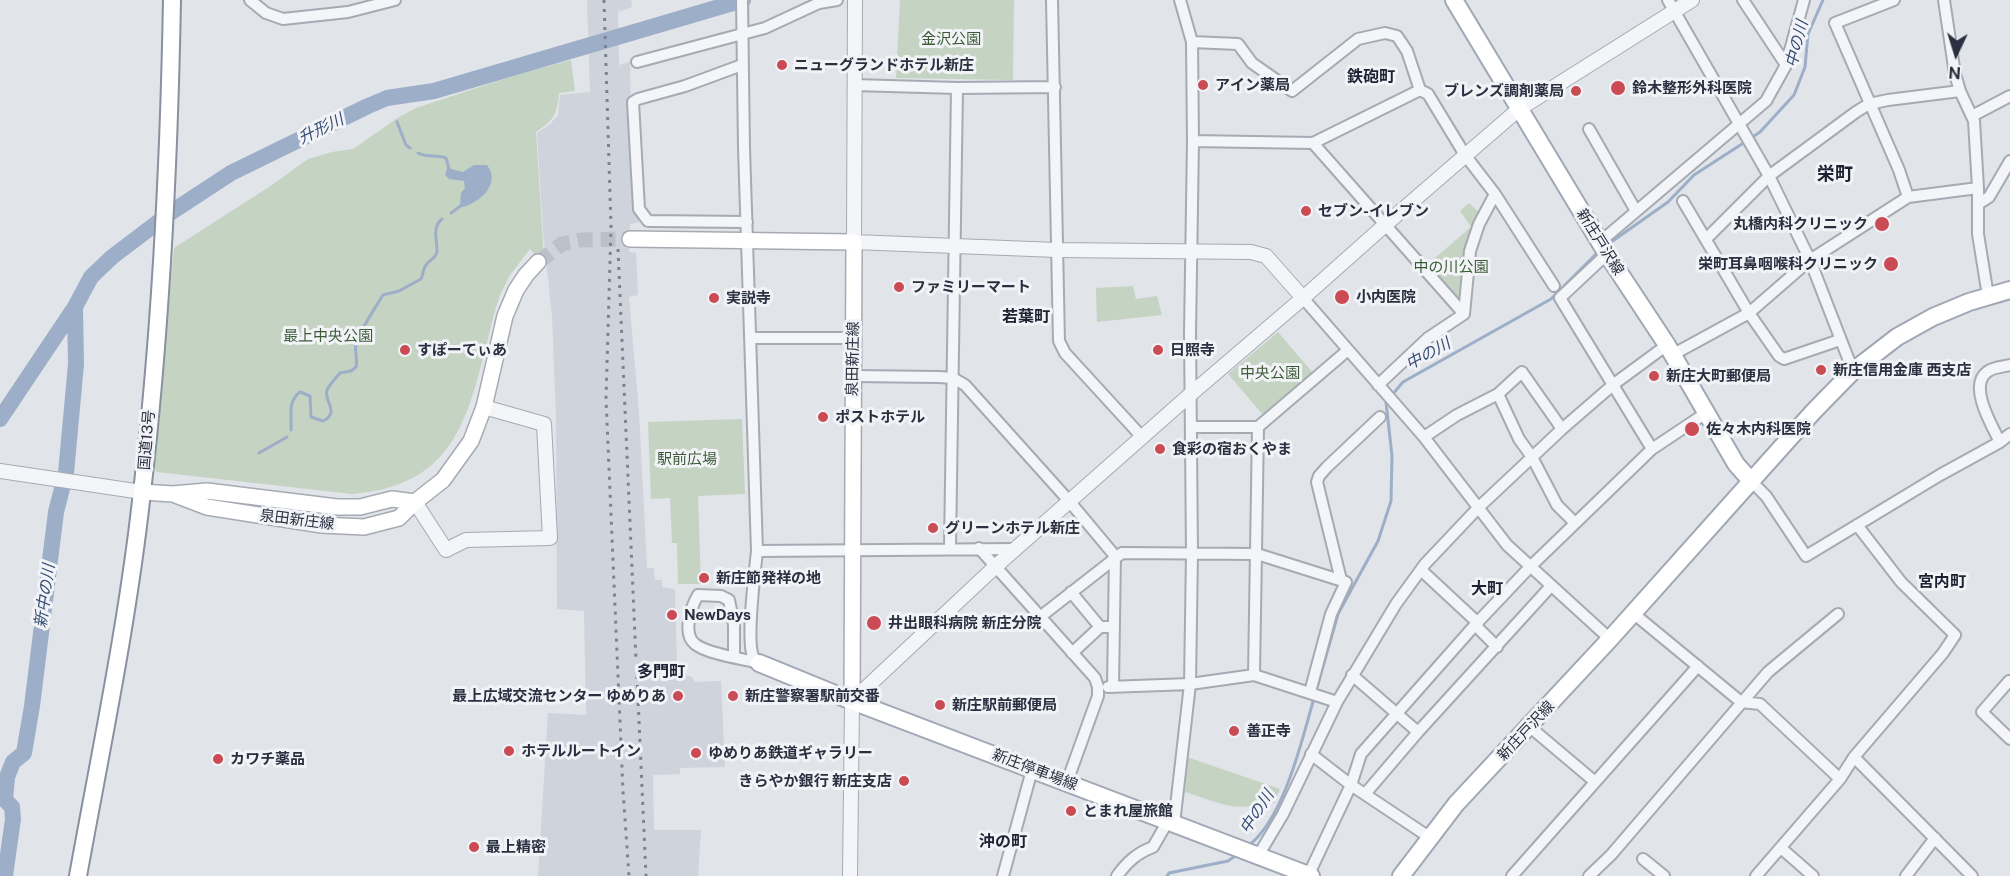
<!DOCTYPE html>
<meta charset="utf-8">
<style>
body{margin:0}
#map{position:relative;width:2010px;height:876px;overflow:hidden;background:#e1e4e9;font-family:"Public Sans",sans-serif}
canvas{display:block}
.north{position:absolute;left:1926px;top:24px;width:60px;height:60px;-webkit-text-stroke:4px #f1f3f7;paint-order:stroke;rotate:184deg;font-size:16px;font-weight:700;line-height:24px;text-align:center;color:#2a3040}
.north::after{content:'';display:block;margin:auto;width:21px;height:27px;background:#2a3040;clip-path:polygon(50% 0,100% 100%,50% 72%,0 100%)}
</style>
<div id="map">
<canvas width="2010" height="876"></canvas>
<div class="north">N</div>
</div>
<script>
const ctx = document.querySelector('canvas').getContext('2d');
ctx.lineJoin = 'round';
function fillPath(path, color) { ctx.fillStyle = color; ctx.fill(path, 'evenodd'); }
function strokePath(path, color, width, dash) { ctx.strokeStyle = color; ctx.lineWidth = width; ctx.lineCap = dash ? 'butt' : 'round'; ctx.setLineDash(dash || []); ctx.stroke(path); }
function label(font, color, halo, rows, align = 'center') {
  ctx.font = font + ' "Public Sans","Noto Sans JP",sans-serif'; ctx.lineWidth = 6; ctx.setLineDash([]); ctx.textBaseline = 'middle'; ctx.strokeStyle = halo; ctx.fillStyle = color; for (const [text, x, y, turn = 0] of rows) {
    ctx.save(); ctx.translate(x, y); ctx.rotate((+turn || 0) * Math.PI / 180); ctx.textAlign = isNaN(turn) ? turn : align; if (halo) ctx.strokeText(text, 0, 0); ctx.fillText(text, 0, 0); ctx.restore();
  }
}
const built = new Path2D(`
 M587 0H631L632 7 618 12 619 65 630 62 632 182 640 202V222L630 224 629 252 636 253 638 295 629 297 639 412 647 568H654L655 580H662V587L675 589 677 669H681L688 676H691L695 682 721 681 725 767 680 768V774L653 775 654 830H701L698 876H538L548 713 586 715 584 611 557 609 556 417 552 316 543 231 537 133 549 125 558 115 560 95 590 92Z`);
const green = new Path2D(`
 M900 0H1014L1013 80 896 78Z
 M571 60 575 91 559 93C557 115 554 120 536 132L544 260 540 261 530 249 510 275 501 293C494 310 491 328 486 346 466 428 448 486 352 494L157 472 153 467 174 248 269 187 308 159 332 152 353 149 399 117 416 108 519 74Z
 M1469 203 1481 214 1463 302 1459 304 1428 264 1471 227 1460 211Z
 M1133 286 1136 299 1157 296 1162 315 1097 322 1096 288Z
 M1278 332 1313 373 1263 415 1228 374Z
 M742 419 745 494 698 496 701 584H678L677 543H672L670 498 651 499 648 422Z
 M1187 757 1280 789 1274 803 1266 800C1240 816 1212 800 1185 792Z`);
const water = new Path2D(`
 M474 165H487C501 183 481 202 463 207L460 205 461 193 465 188 464 181 449 179 445 175 447 168 463 172Z`);
const stream = new Path2D(`
 M397 122 406 145 410 148
 M1751 138 1760 132 1794 95 1805 67 1808 34 1823 0
 M418 153C427 158 437 154 446 158L449 169
 M451 213 462 205
 M1607 245 1668 202 1694 175 1745 142
 M291 430C292 415 287 402 300 392L310 396 311 417 323 421C341 412 323 401 327 390 330 384 336 378 340 373L351 371 356 367C358 359 354 351 356 343 362 327 374 310 383 295L399 291 421 279C423 275 423 269 426 265 429 260 437 258 437 251 437 239 432 227 442 219
 M259 453 287 437
 M1316 691 1338 614 1378 541 1391 501 1392 456 1386 402 1403 382 1551 299 1599 251
 M1248 846C1284 819 1302 740 1314 698
 M1167 876 1169 873 1228 861 1238 854`);
const river = new Path2D(`
 M0 419 75 307 91 277 112 257 170 213 231 173 368 106 387 98 434 91 743 0
 M5 876 13 819 12 807 5 800 7 777 13 762 24 753 32 706 56 512 66 473 76 364 75 307`);
const secondaryTunnel = new Path2D(`
 M538 262 562 244 581 240 630 239`);
const minor = new Path2D(`
 M250 0 266 13 283 19 348 12 395 0
 M742 0 744 148 757 551C755 571 746 640 753 656 754 659 757 661 759 663
 M1052 0 1059 341 1065 353 1142 437
 M1668 0 1769 176 1810 260 1853 371
 M1743 0 1786 65
 M1944 0 1955 74 1960 91 1974 121 1978 188V234L1988 296
 M1192 42 1238 44 1252 63 1292 91 1358 39 1385 33 1397 36 1407 51 1420 90 1428 94 1465 155 1495 194 1554 286
 M637 62 765 28 819 3 837 0
 M742 65 685 86 638 99 633 102 639 209 648 221 747 222
 M854 85 957 88 1055 87
 M1972 116 2010 96
 M1589 129 1636 211
 M1193 141 1313 143 1420 90
 M1313 143 1464 314
 M1908 197 1978 188
 M1683 201 1749 313 1779 356 1784 359 1840 340
 M1978 204 1989 197 2010 161
 M1706 239 1769 176 1856 112 1869 104 1888 100 1960 91
 M1600 242 1766 101 1786 65 1804 0
 M1607 254 1560 298 1652 449
 M1303 298 1424 437 1507 545 1610 639
 M1464 314 1470 251 1479 224 1495 194
 M750 338H853
 M1672 355 1749 313 1810 260 1908 197 1899 170 1835 23 1894 0
 M852 376 939 377 953 378 965 385 1070 502 1115 556 1113 686
 M1378 385 1428 338 1464 314
 M1498 394 1519 439 1532 457 1557 505 1575 523
 M1192 427H1258L1348 350
 M1424 437 1457 415 1498 394 1522 372 1562 429
 M2000 442C1992 426 1968 386 1987 372 1993 367 2003 367 2010 365
 M1751 481 1766 496 1806 556 1940 475 2000 442 2010 434
 M950 548 957 88
 M979 548 1095 678 1098 687V696L1067 782
 M757 551 1016 549
 M1421 570 1478 623
 M1341 580 1317 482 1319 476 1327 467 1380 417
 M1071 592 1100 627H1114
 M1633 613 1741 702 1760 704 1840 779
 M1040 617 1122 553 1257 554 1346 582 1331 614 1310 692
 M1475 625 1497 647
 M1072 653 1100 627
 M734 657V625L729 600 721 596 698 595C691 607 682 634 695 644 707 654 744 659 759 663
 M1254 675 1258 427
 M1352 675 1418 732
 M2009 681 1982 712 2010 739
 M1108 687 1190 684 1254 675 1337 702
 M1530 727 1594 781
 M1311 754 1351 785 1429 837
 M1854 757 1972 876
 M1365 794 1418 732 1551 586
 M1174 824 1190 684 1192 553 1190 333 1193 141 1192 42 1180 0
 M1781 848 1813 876
 M1258 856 1283 814 1337 702 1396 604 1425 564 1478 508 1562 429 1614 384 1667 345
 M1643 859 1664 876
 M1003 876 1032 770
 M1117 876C1127 862 1137 853 1153 847L1168 821
 M1308 876 1351 785 1361 754 1475 625 1529 568 1652 449 1706 413
 M1512 876 1698 666
 M1589 876 1611 855 1768 672 1838 614
 M1756 876 1840 779 1854 757 1943 653 1955 635 1901 582 1857 525
 M1906 876 1935 838`);
const tertiary = new Path2D(`
 M855 0 854 242 1057 250 1251 252 1266 256 1303 298
 M0 471 142 492
 M415 502 446 550 466 540 550 538 544 424 484 407
 M850 876 852 701 996 566 1192 393 1303 298 1385 225 1519 109 1692 0`);
const secondary = new Path2D(`
 M630 239 854 242 852 701
 M142 492 173 494 207 491 337 507H360L392 499 415 502
 M173 494 207 507 322 525 364 527 399 518 415 502 443 480 471 441 484 407 505 316 516 290 526 275 538 262`);
const primary = new Path2D(`
 M1454 0 1607 254 1667 345 1736 464 1751 481
 M759 663 852 701 1311 876
 M1401 876 1456 804 1610 639 1813 412 1853 371 1897 337 1933 317 1969 302 2010 290`);
const trunk = new Path2D(`
 M78 876C101 749 128 621 142 492 161 329 169 165 172 0`);
const rail = new Path2D(`
 M604 0 611 227 606 399 623 791 629 876
 M618 249 636 660
 M637 676 646 876`);
const markers = [
 [782,65,6,"#ca4b54"],
 [1203,85,6,"#ca4b54"],
 [1618,88,8,"#ca4b54"],
 [1576,91,6,"#ca4b54"],
 [1306,211,6,"#ca4b54"],
 [1882,224,8,"#ca4b54"],
 [1891,264,8,"#ca4b54"],
 [899,287,6,"#ca4b54"],
 [1342,297,8,"#ca4b54"],
 [714,298,6,"#ca4b54"],
 [405,350,6,"#ca4b54"],
 [1158,350,6,"#ca4b54"],
 [1821,370,6,"#ca4b54"],
 [1654,376,6,"#ca4b54"],
 [823,417,6,"#ca4b54"],
 [1692,429,8,"#ca4b54"],
 [1160,449,6,"#ca4b54"],
 [933,528,6,"#ca4b54"],
 [704,578,6,"#ca4b54"],
 [672,615,6,"#ca4b54"],
 [874,623,8,"#ca4b54"],
 [678,696,6,"#ca4b54"],
 [733,696,6,"#ca4b54"],
 [940,705,6,"#ca4b54"],
 [1234,731,6,"#ca4b54"],
 [509,751,6,"#ca4b54"],
 [696,753,6,"#ca4b54"],
 [218,759,6,"#ca4b54"],
 [904,781,6,"#ca4b54"],
 [1071,811,6,"#ca4b54"],
 [474,847,6,"#ca4b54"]
];
const parkNames = [
 ["金沢公園",951,39],
 ["中の川公園",1451,267],
 ["最上中央公園",328,336],
 ["中央公園",1270,373],
 ["駅前広場",687,459]
];
const poiNames = [
 ["ニューグランドホテル新庄",794,65],
 ["アイン薬局",1215,85],
 ["鈴木整形外科医院",1632,88],
 ["ブレンズ調剤薬局",1564,91,"right"],
 ["セブン-イレブン",1318,211],
 ["丸橋内科クリニック",1868,224,"right"],
 ["栄町耳鼻咽喉科クリニック",1878,264,"right"],
 ["ファミリーマート",911,287],
 ["小内医院",1356,297],
 ["実説寺",726,298],
 ["すぽーてぃあ",417,350],
 ["日照寺",1170,350],
 ["新庄信用金庫 西支店",1833,370],
 ["新庄大町郵便局",1666,376],
 ["ポストホテル",835,417],
 ["佐々木内科医院",1706,429],
 ["食彩の宿おくやま",1172,449],
 ["グリーンホテル新庄",945,528],
 ["新庄節発祥の地",716,578],
 ["NewDays",684,615],
 ["井出眼科病院 新庄分院",888,623],
 ["最上広域交流センター ゆめりあ",666,696,"right"],
 ["新庄警察署駅前交番",745,696],
 ["新庄駅前郵便局",952,705],
 ["善正寺",1246,731],
 ["ホテルルートイン",521,751],
 ["ゆめりあ鉄道ギャラリー",708,753],
 ["カワチ薬品",230,759],
 ["きらやか銀行 新庄支店",892,781,"right"],
 ["とまれ屋旅館",1083,811],
 ["最上精密",486,847]
];
const streetNames = [
 ["新庄戸沢線",1600,242,58],
 ["泉田新庄線",853,359,-89],
 ["国道13号",147,440,-85],
 ["泉田新庄線",297,520,7],
 ["新庄戸沢線",1526,731,-47],
 ["新庄停車場線",1035,770,21]
];
const waterNames = [
 ["中の川",1797,44,-76],
 ["升形川",321,129,-26],
 ["中の川",1428,354,-29],
 ["新中の川",45,596,-82],
 ["中の川",1257,812,-57]
];
const neighbourhoodNames = [
 ["鉄砲町",1371,77],
 ["若葉町",1026,317],
 ["宮内町",1942,582],
 ["大町",1487,589],
 ["多門町",661,672],
 ["沖の町",1003,842]
];
const quarterNames = [
 ["栄町",1835,174]
];
fillPath(built, '#cfd3db');
fillPath(green, '#c5d3c3');
fillPath(water, '#9dafc8');
strokePath(stream, '#9dafc8', 3);
strokePath(river, '#9dafc8', 16);
strokePath(secondaryTunnel, '#bcc0c7', 15, [15, 8]);
strokePath(minor, '#a6aab3', 14);
strokePath(tertiary, '#a6aab3', 16);
strokePath(secondary, '#a6aab3', 18);
strokePath(primary, '#a1a7b5', 20);
strokePath(trunk, '#89909f', 20);
strokePath(minor, '#f4f5f8', 10);
strokePath(tertiary, '#f4f5f8', 14);
strokePath(secondary, '#fff', 15);
strokePath(primary, '#fff', 16);
strokePath(trunk, '#fff', 16);
strokePath(rail, '#7b8292', 3, [3, 6]);
for (const [x, y, r, color] of markers) { const dot = new Path2D(); dot.arc(x, y, r, 0, 2 * Math.PI); ctx.fillStyle = color; ctx.fill(dot); strokePath(dot, '#f1f3f7', 2); }
label('15px', '#3c5c38', '#f1f3f7', parkNames);
label('bold 15px', '#2a3040', '#f1f3f7', poiNames, 'left');
label('15px', '#2a3040', '#f1f3f7', streetNames);
label('italic 16px', '#354c73', '#f1f3f7', waterNames);
label('bold 16px', '#1c2231', '#f1f3f7', neighbourhoodNames);
label('bold 18px', '#1c2231', '#f1f3f7', quarterNames);
</script>
